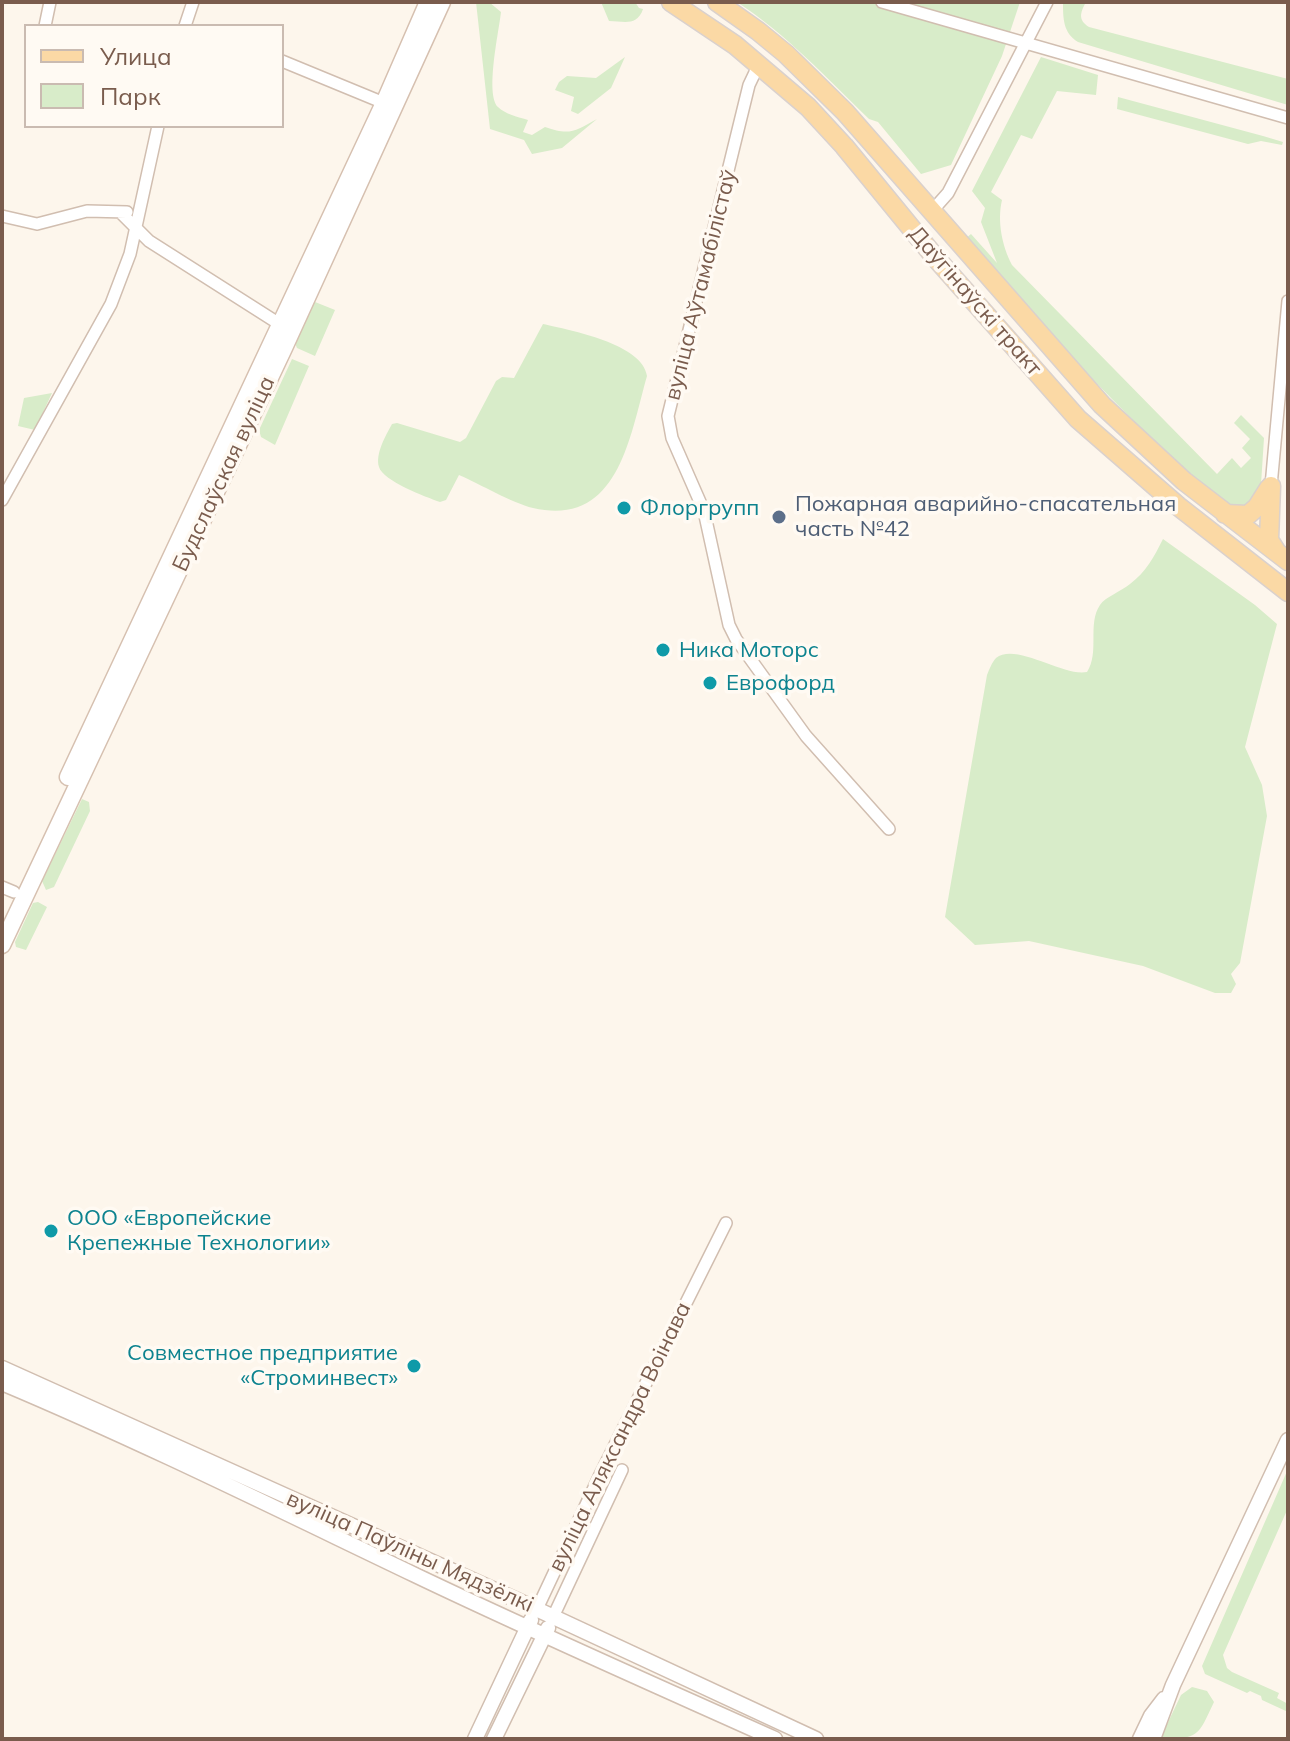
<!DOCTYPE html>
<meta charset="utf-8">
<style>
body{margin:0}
#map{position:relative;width:1290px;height:1741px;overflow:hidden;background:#fdf6ec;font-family:Mulish,sans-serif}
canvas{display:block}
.frame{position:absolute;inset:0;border:4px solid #7a5c4d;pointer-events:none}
.legend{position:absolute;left:24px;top:24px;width:260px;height:104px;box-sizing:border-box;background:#fffaf3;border:2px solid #cabbb1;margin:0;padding:10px 14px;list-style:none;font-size:24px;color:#7a5c4d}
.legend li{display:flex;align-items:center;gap:16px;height:40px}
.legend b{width:40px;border:2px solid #cabbb1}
</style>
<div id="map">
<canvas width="1290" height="1741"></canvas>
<div class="frame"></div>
<ul class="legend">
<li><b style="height:10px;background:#fbd9a5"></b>Улица</li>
<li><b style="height:22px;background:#d8ecc9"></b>Парк</li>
</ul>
</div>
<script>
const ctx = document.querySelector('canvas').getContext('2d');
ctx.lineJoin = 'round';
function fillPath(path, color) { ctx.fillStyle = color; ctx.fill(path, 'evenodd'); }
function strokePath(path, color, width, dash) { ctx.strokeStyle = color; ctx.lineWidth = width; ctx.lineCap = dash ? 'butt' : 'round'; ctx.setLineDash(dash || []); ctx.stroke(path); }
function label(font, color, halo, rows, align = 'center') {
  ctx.font = font + ' Mulish,sans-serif'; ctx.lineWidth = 7; ctx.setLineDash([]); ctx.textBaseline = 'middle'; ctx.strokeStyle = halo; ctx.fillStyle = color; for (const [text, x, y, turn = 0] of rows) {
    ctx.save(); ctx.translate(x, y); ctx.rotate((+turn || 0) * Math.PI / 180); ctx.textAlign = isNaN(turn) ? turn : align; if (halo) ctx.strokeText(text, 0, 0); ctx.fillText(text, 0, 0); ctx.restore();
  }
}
const green = new Path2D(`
 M476 2H489L501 12C499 31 485 94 498 107 505 114 518 117 528 120L523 132 532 135 545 127C570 136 575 131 597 119L562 148 532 154 524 140 490 129Z
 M601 2H635L639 8 643 9C637 27 623 21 609 21Z
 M737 2H1020L1002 56 951 165 921 174 878 122 869 119C827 78 786 34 737 2Z
 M1063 2H1086C1080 13 1078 20 1089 27L1288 79V105L1078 42C1063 33 1063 18 1063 2Z
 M625 57 611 88 578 114 571 111 574 97 555 90 559 82 567 76 596 78Z
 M1041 57 1098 75 1096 95 1057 91 1032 139 1021 135 991 192 1002 200C997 221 1002 246 1012 265L1217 474 1232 458 1241 468 1251 458 1242 448 1250 439 1234 423 1241 415 1264 438 1260 500 1237 512C1135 432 1051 335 965 239L971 234 997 263 981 222 985 208 972 191Z
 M1118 97 1263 136 1283 142 1282 145 1261 141 1248 144 1117 109Z
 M315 302 335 310 315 356 297 348 295 343 312 303Z
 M543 324C570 330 643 344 647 376 630 435 619 528 533 508 512 503 480 484 459 475L446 500 440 502C426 497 383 481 379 467 375 454 386 435 392 424L397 423 460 442 466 438 496 381 502 377 514 378Z
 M292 359 309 366 275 445 261 437 259 430Z
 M52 393 35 430 18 426 24 398Z
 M1163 539 1255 605 1277 624 1245 747 1262 785 1267 816 1240 963 1231 974 1236 984 1231 993H1215L1143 966 1029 941 975 945 945 917 987 675C989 670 992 662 996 658 1016 642 1063 677 1087 672 1100 652 1087 624 1100 605 1105 597 1122 591 1130 584 1146 572 1154 557 1163 539Z
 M82 799 89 802 90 811 54 887 46 890 42 881Z
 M38 902 47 907 26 950 16 947 15 942 33 903Z
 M1288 1469V1508L1223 1655 1227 1668 1232 1672 1279 1693 1277 1698 1288 1704V1712L1262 1700 1261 1696 1250 1691 1247 1693 1205 1674 1202 1666Z
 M1192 1687 1207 1691 1214 1702C1198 1736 1199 1739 1160 1739L1181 1695Z`);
const minor = new Path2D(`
 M882 2 1288 118
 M45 26 50 2
 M185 26 193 2
 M282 61 384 103
 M759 64 749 85 668 416 672 438 704 511 729 625 736 639 806 736 889 829
 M932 211 948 193 1047 2
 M122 214 149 241 281 325
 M2 216 37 224 87 211 127 212
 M1271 486 1288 301
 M2 500 111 304 130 254 158 126
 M2 887 14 892
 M537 1609 599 1477 726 1223
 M553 1617 622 1470`);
const tertiary = new Path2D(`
 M2 1368 517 1600 816 1739
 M2 1383C142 1442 279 1510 415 1575 534 1632 655 1685 775 1739
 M475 1739 531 1620
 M494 1739 548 1628
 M1140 1739 1151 1716 1164 1699
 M1153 1739 1173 1685 1288 1440`);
const secondary = new Path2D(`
 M68 777 384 103 428 2
 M2 945 284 348 442 2`);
const primary = new Path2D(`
 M671 2 735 45 808 107 844 146 934 256 1078 419 1178 506 1288 592
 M717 2 758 31 786 54 845 112 1102 405 1184 481 1288 561
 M1271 486 1269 540 1276 551
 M1225 514 1248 515 1257 507 1269 488`);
const markers = [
 [624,508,8,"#0f9aa8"],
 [779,517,8,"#5c6f8a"],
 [663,650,8,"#0f9aa8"],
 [710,683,8,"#0f9aa8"],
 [51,1231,8,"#0f9aa8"],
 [414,1366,8,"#0f9aa8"]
];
const streetNames = [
 ["вуліца Аўтамабілістаў",701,285,-76],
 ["Даўгінаўскі тракт",975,301,49],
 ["Будслаўская вуліца",224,474,-65],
 ["вуліца Аляксандра Воінава",620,1437,-64],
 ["вуліца Паўліны Мядзёлкі",410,1552,24]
];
const serviceNames = [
 ["Пожарная аварийно-спасательная",795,504],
 ["часть №42",795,529]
];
const cultureNames = [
 ["Флоргрупп",640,508],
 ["Ника Моторс",679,650],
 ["Еврофорд",726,683],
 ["ООО «Европейские",67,1218],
 ["Крепежные Технологии»",67,1243],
 ["Совместное предприятие",398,1353,"right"],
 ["«Строминвест»",398,1378,"right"]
];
fillPath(green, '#d8ecc9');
strokePath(minor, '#d1beb0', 14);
strokePath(tertiary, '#d1beb0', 17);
strokePath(secondary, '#d6c0b0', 19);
strokePath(primary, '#dad1cd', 21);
strokePath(minor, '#fff', 11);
strokePath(tertiary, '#fff', 14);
strokePath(secondary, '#fff', 16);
strokePath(primary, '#fbd9a5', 18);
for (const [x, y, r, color] of markers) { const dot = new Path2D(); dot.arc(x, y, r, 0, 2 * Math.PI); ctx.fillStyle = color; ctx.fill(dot); strokePath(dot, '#fffaf3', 3); }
label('22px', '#7a5c4d', '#fffaf3', streetNames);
label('22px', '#4e5e75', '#fffaf3', serviceNames, 'left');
label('22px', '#0d838f', '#fffaf3', cultureNames, 'left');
</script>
